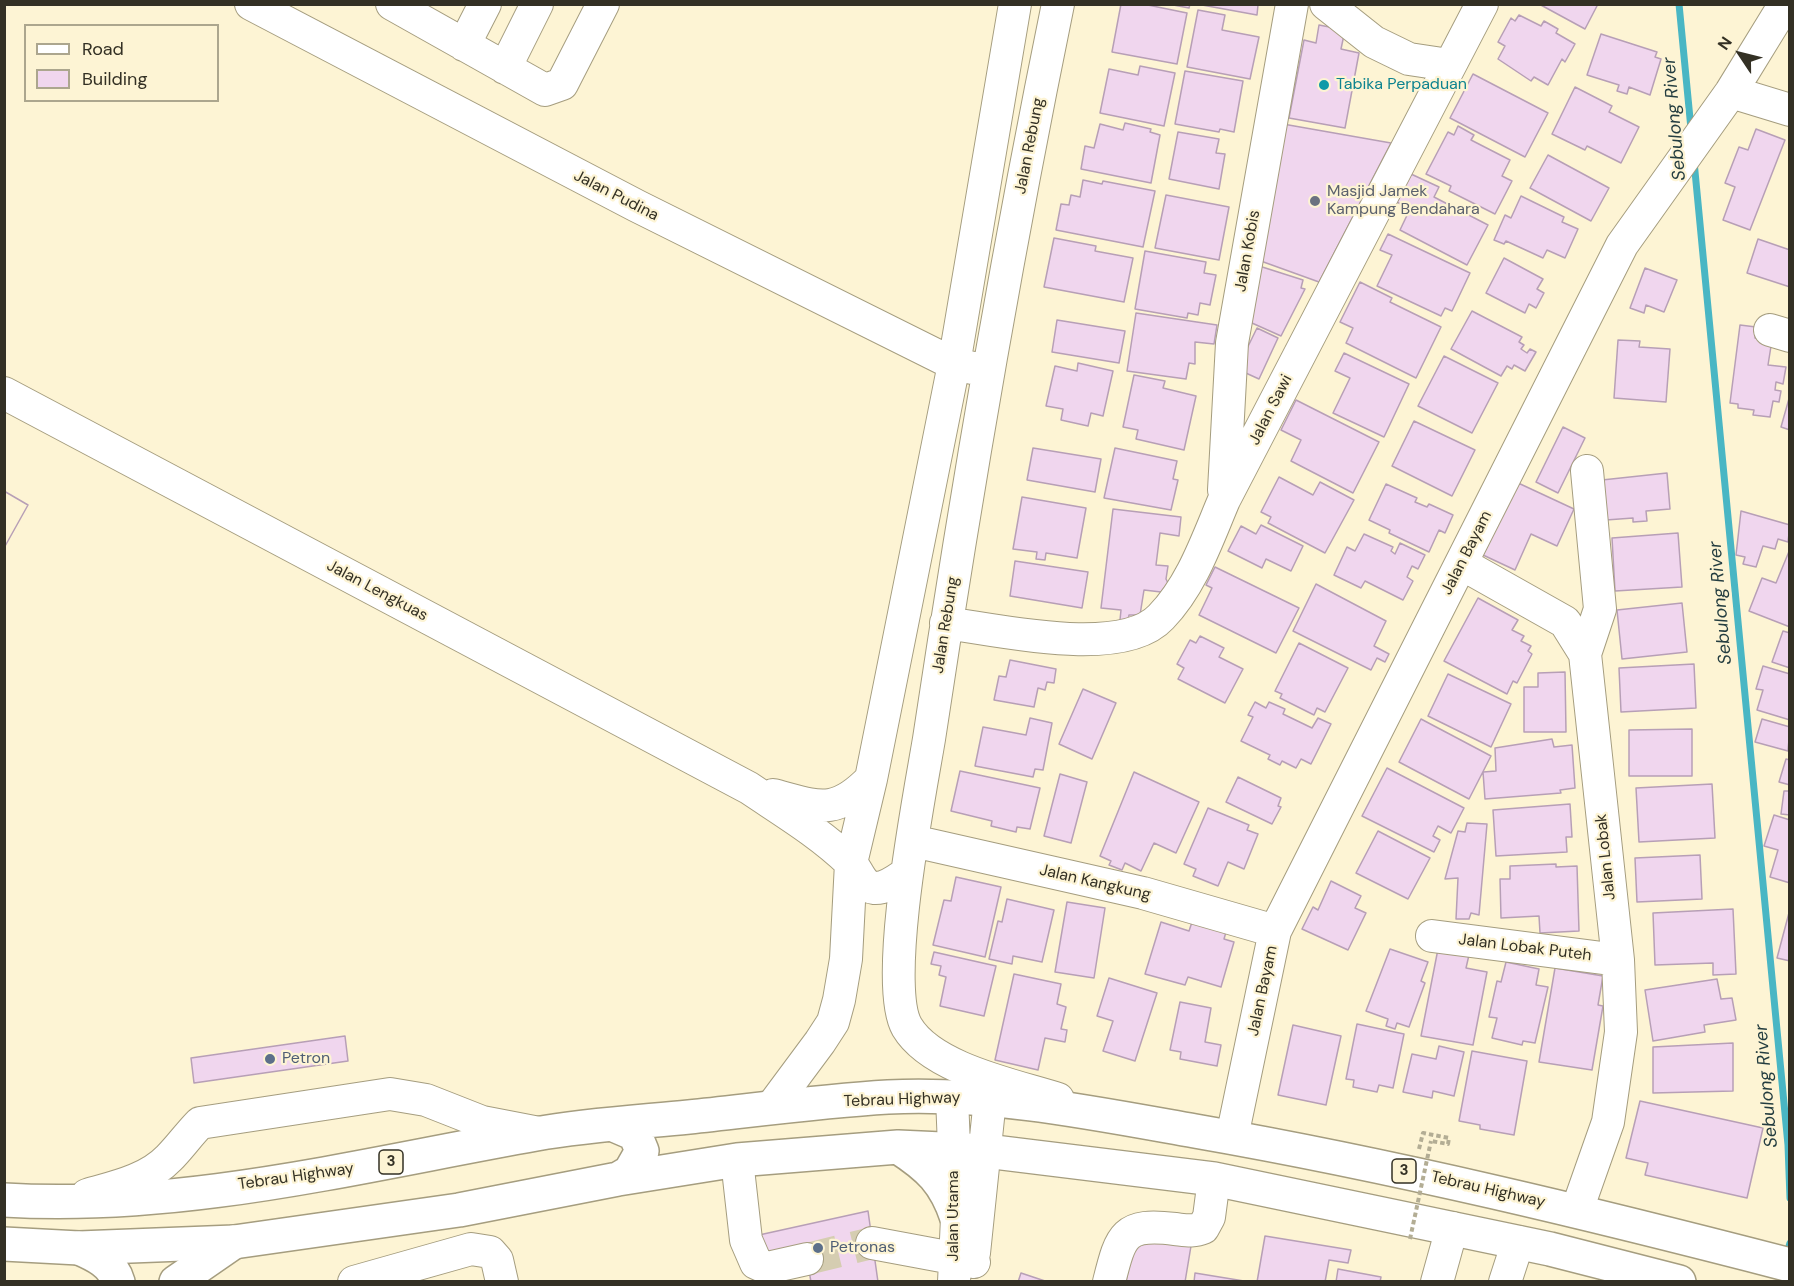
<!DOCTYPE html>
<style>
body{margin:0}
#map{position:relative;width:1794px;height:1286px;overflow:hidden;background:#fdf4d4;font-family:"DM Sans",sans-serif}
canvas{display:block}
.frame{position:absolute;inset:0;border:6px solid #333024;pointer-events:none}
.legend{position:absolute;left:24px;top:24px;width:195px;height:78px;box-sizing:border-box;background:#fdf4d4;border:2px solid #aca68e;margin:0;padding:8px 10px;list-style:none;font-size:18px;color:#333024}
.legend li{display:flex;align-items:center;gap:12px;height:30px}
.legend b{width:30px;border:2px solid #aca68e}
.north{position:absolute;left:1710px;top:24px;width:60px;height:60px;-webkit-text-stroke:4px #fdf4d4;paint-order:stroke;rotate:305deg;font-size:16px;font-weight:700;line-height:24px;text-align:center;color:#333024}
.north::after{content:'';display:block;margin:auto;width:21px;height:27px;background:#333024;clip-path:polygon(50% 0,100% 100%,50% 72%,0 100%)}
</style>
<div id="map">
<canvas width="1794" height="1286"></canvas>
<div class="frame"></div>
<ul class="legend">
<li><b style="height:8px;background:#fff"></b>Road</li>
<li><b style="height:16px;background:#f0d6ee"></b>Building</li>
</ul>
<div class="north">N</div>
</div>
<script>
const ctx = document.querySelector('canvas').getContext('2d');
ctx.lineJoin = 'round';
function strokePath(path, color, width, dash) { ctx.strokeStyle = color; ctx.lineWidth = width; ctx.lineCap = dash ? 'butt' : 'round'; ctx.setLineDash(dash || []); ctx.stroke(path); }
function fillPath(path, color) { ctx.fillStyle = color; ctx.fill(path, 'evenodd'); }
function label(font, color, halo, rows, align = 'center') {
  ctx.font = font + ' "DM Sans",sans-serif'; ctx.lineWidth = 4.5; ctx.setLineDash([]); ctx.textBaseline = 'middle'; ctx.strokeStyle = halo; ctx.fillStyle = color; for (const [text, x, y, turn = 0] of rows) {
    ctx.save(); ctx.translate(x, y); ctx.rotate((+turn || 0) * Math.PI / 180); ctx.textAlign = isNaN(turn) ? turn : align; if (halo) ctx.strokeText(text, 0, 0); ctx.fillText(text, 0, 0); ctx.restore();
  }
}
const stream = new Path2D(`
 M1679 4 1691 129
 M1694 161 1788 1145 1790 1198
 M1786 1256 1790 1243`);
const building = new Path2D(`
 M1121 4H1143L1187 13 1177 64 1112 52Z
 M1168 4H1190L1189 8Z
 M1268 4 1258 5 1257 15 1202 5Z
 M1539 4H1598L1585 29Z
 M1198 10 1225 15 1222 30 1259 37 1250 79 1187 67Z
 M1519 15 1541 26 1544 21 1558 29 1556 33 1575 44 1565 62 1562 59 1548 85 1534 77 1531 81 1498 59 1505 46 1498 42 1511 18 1515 21Z
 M1319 25 1345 30 1341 49 1359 53 1345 128 1289 118 1304 40 1316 43Z
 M1601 34 1657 52 1655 57 1661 59 1650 95 1629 87 1627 94 1617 91 1619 85 1587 75Z
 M1140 66 1175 73 1164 126 1100 113 1109 69 1138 75Z
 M1185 71 1243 81 1234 132 1220 129 1219 132 1175 124Z
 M1473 74 1548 113 1525 157 1450 118Z
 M1575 87 1612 106 1609 112 1639 127 1621 163 1587 146 1585 150 1552 134Z
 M1125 123 1151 129 1150 132 1160 135 1151 183 1081 169 1085 146 1094 148 1100 124 1123 130Z
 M1283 124 1391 143 1319 282 1258 260Z
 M1458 126 1474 135 1471 140 1510 160 1502 176 1512 181 1495 214 1449 191 1451 186 1426 174 1448 132 1454 135Z
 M1756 129 1785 140 1750 230 1723 220 1735 187 1725 183 1739 147 1748 150Z
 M1178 132 1219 139 1216 153 1225 154 1219 189 1169 179Z
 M1548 155 1609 188 1591 221 1530 188Z
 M1411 174 1439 187 1434 197 1488 225 1467 265 1400 230 1410 209 1397 202Z
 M1083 180 1102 184 1103 181 1155 191 1143 247 1056 230 1061 204 1069 205 1071 195 1080 197Z
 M1166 195 1229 207 1219 260 1155 248Z
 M1521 196 1564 217 1562 222 1578 229 1565 258 1547 250 1543 258 1506 241 1504 244 1494 240 1505 215 1511 218Z
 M1388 234 1470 273 1452 311 1445 308 1441 316 1377 286 1392 255 1380 250Z
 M1054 238 1096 246 1095 251 1133 258 1124 302 1044 287Z
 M1758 239 1790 250V287L1747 273Z
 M1145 251 1206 262 1204 273 1216 275 1210 305 1200 303 1198 315 1188 313 1187 318 1135 309Z
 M1504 258 1543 279 1537 289 1544 293 1536 308 1529 304 1525 313 1486 293Z
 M1256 265 1303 280 1301 288 1305 289 1281 336 1243 319Z
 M1645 268 1677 280 1664 312 1646 305 1644 313 1630 308Z
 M1360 282 1392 298 1390 302 1441 327 1416 378 1346 343 1353 328 1340 322Z
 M1472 311 1522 337 1519 342 1524 345 1521 349 1527 353 1530 349 1536 352 1525 371 1514 365 1512 369 1507 366 1501 376 1451 349Z
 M1136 313 1217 325 1214 344 1195 342V364L1189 363 1186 379 1127 371Z
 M1057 320 1125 331 1119 363 1052 352Z
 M1740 325 1756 327 1755 338 1772 340 1768 365 1786 367 1783 384 1776 382 1775 390 1781 391 1779 402 1773 401 1770 417 1753 415 1754 410 1738 408V404L1730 403Z
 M1257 328 1278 338 1259 379 1237 369Z
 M1618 340 1640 341 1639 347 1670 349 1666 402 1614 398Z
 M1344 353 1409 384 1384 437 1333 413 1350 378 1335 371Z
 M1444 356 1498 383 1472 433 1418 406Z
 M1078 363 1113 371 1103 416 1091 413 1088 426 1061 420 1063 409 1046 406 1055 366 1077 371Z
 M1134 375 1165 381 1163 388 1196 396 1184 450 1136 439 1138 430 1123 427Z
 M1790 395V430L1781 427Z
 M1296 400 1379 442 1353 493 1291 461 1301 440 1281 430Z
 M1414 421 1475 450 1452 496 1392 466Z
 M1563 427 1585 438 1558 493 1536 482Z
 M1033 448 1101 459 1095 492 1027 480Z
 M1115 448 1177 461 1173 479 1178 480 1171 510 1104 498Z
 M1667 473 1670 509 1646 511 1647 521 1633 522V518L1606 520 1602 480Z
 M1279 477 1313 495 1320 482 1354 500 1325 553 1268 523 1271 517 1261 512Z
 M1516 482 1574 509 1557 546 1531 534 1515 570 1483 555Z
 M1386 484 1417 498 1415 502 1427 507 1429 504 1453 515 1445 533 1439 530 1429 552 1389 533 1390 530 1369 520Z
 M4 491 28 505 4 548Z
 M4 491 28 505 4 548Z
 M1022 497 1086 508 1077 558 1046 553 1045 560 1036 559 1037 552 1013 549Z
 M1113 509 1181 517 1179 536 1160 533 1156 565 1168 566 1166 579 1168 583 1161 592 1144 590 1140 615H1129L1128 620H1120L1121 610 1101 608Z
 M1741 511 1790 525 1788 542 1778 539 1775 549 1763 546 1756 567 1743 564 1745 557 1736 555Z
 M1261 525 1303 546 1291 571 1266 559 1262 568 1228 551 1241 526 1256 534Z
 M1678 533 1682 587 1615 591 1612 538Z
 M1364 534 1393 547 1391 551 1395 554 1400 543 1425 555 1418 569 1412 566 1407 577 1413 581 1403 600 1365 581 1361 588 1334 575 1347 547 1355 551Z
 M1790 549V627L1749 611 1762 578 1776 583Z
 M1015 561 1088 572 1082 608 1010 596Z
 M1215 567 1299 608 1276 653 1199 615 1212 588 1206 585Z
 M1316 584 1386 621 1374 646 1389 654 1385 662 1377 658 1371 670 1293 631Z
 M1478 598 1518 620 1512 630 1524 636 1521 641 1531 646 1528 651 1532 654 1517 683 1513 681 1507 694 1444 661Z
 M1682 603 1687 652 1622 659 1617 610Z
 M1783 631 1790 633V668L1772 662Z
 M1200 636 1224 648 1219 657 1243 669 1225 703 1178 679 1184 668 1177 664 1190 640 1196 643Z
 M1299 643 1348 668 1325 712 1317 708 1314 715 1280 698 1282 694 1275 691Z
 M1010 660 1056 669 1054 683 1047 682 1045 690 1038 688 1034 707 994 700 999 676 1006 677Z
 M1694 664 1696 708 1621 712 1619 668Z
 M1763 666 1790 674V720L1757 710 1763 690 1756 689Z
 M1565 672 1566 732H1524V687H1538V673Z
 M1448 674 1511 704 1491 747 1428 716Z
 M1083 689 1116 703 1092 759 1059 744Z
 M1255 702 1266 708 1269 702 1285 709 1283 714 1312 728 1318 718 1331 724 1311 764 1301 759 1296 768 1282 761 1280 765 1268 759 1270 755 1241 741 1253 717 1248 715Z
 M1030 718 1052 723 1043 770 1035 769 1033 777 975 766 983 727 1026 735Z
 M1421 719 1491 756 1469 799 1399 762Z
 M1762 719 1790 727 1788 751 1755 742Z
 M1692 729V776H1629V730Z
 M1552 739 1554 747 1572 745 1575 788 1560 790 1561 793 1485 799 1483 772 1496 771 1495 748Z
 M1786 759 1790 760V785L1779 782Z
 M1387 768 1464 808 1451 833 1438 826 1433 836 1440 840 1434 852 1362 816Z
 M960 771 1040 788 1030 829 1017 827 1016 832 991 826 992 821 951 811Z
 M1134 772 1199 802 1176 853 1154 843 1141 871 1125 863 1122 870 1109 865 1111 861 1100 856Z
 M1060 774 1087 782 1071 843 1044 836Z
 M1238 777 1281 798 1278 806 1281 807 1272 824 1226 802Z
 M1712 784 1715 838 1639 842 1636 788Z
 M1784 791H1790V815L1781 814Z
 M1570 804 1572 837H1566L1567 852 1496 856 1493 810Z
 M1208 808 1249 825 1247 830 1258 834 1244 869 1228 862 1218 886 1193 876 1196 869 1184 864Z
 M1774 815 1790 820V883L1770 877 1778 850 1764 846Z
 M1467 823 1487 824 1479 915 1471 913 1469 919H1456L1458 878 1445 879 1458 831 1465 832Z
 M1378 831 1430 858 1408 899 1356 873Z
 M1700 855 1702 899 1637 902 1635 858Z
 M1556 864V867L1577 866 1579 931 1540 933 1539 916 1501 918 1500 879H1510V866Z
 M956 877 1001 887 985 957 933 945 944 900 951 901Z
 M1331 881 1361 896 1355 908 1366 913 1348 950 1302 929 1313 907 1318 910Z
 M1007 899 1054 910 1042 962 1013 956 1012 964 989 959 998 921 1002 922Z
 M1067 902 1105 908 1094 978 1055 972Z
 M1733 909 1736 974 1713 975V963L1655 965 1653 913Z
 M1790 909V961L1777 958Z
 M1161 922 1189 931 1192 922 1226 932 1224 939 1234 942 1221 987 1188 977 1185 985 1145 974Z
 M1390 949 1428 962 1421 981 1425 983 1409 1027 1397 1023 1395 1029 1386 1026 1388 1019 1366 1011Z
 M1438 949 1469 955 1466 968 1487 972 1473 1045 1421 1036Z
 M934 952 996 966 984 1016 940 1006 946 977 939 975 941 966 931 964Z
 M1506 962 1539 969 1536 985 1548 987 1535 1043 1523 1041 1522 1045 1492 1038 1497 1018 1489 1017 1497 981 1501 982Z
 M1555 968 1603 976 1598 1005 1603 1006 1592 1070 1539 1062Z
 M1014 974 1061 984 1057 1004 1066 1007 1061 1029 1067 1030 1065 1042 1045 1038 1038 1070 995 1060Z
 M1109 978 1157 993 1135 1061 1103 1051 1113 1021 1097 1016Z
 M1717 979 1721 999 1732 998 1736 1020 1704 1025 1705 1032 1653 1041 1645 990Z
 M1180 1002 1211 1008 1205 1042 1221 1045 1217 1066 1180 1059 1181 1052 1170 1050Z
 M1357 1024 1404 1034 1393 1088 1379 1085 1377 1092 1353 1087 1354 1080 1346 1079Z
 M1293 1025 1341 1036 1326 1105 1278 1095Z
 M345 1036 348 1061 194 1083 191 1058Z
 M1733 1043V1091L1653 1093V1047Z
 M1439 1046 1464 1052 1454 1096 1433 1091 1432 1098 1403 1092 1412 1054 1436 1059Z
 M1472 1051 1527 1061 1514 1135 1480 1129V1125L1459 1121Z
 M1640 1101 1763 1128 1747 1198 1645 1175 1648 1163 1626 1158Z
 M868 1211 878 1282H811L807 1259 767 1261 759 1235Z
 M1134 1236 1191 1246 1185 1282H1126Z
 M1265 1236 1351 1250 1348 1263 1329 1260 1325 1282H1257Z
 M1338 1269 1381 1277 1380 1282H1336Z
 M1021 1273 1048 1282H1018Z
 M1195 1273 1244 1281V1282H1194Z`);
const minorTunnel = new Path2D(`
 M807 1259 872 1243`);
const path = new Path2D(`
 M1419 1149 1423 1133 1449 1138 1448 1144 1431 1141`);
const minor = new Path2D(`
 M251 4 637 206 954 364 973 368
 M392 4 545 90 562 84 603 4
 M1058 4C1008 248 966 493 929 739 920 793 882 985 907 1027 932 1069 1014 1085 1058 1099
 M1326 4 1374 42 1409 59 1449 65
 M464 45 485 4
 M505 68 537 4
 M1731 92 1790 110
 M1770 330 1790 336
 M4 393 749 788C783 811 820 833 850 862 858 870 861 886 874 888 886 889 898 879 907 873
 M1224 490 1232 343 1292 4
 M1462 564 1565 622 1585 654 1618 960 1621 1032 1608 1122 1577 1210
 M946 623C999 630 1122 659 1161 617 1192 585 1207 540 1224 500L1482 4
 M1585 654 1600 609 1587 471
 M773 795C819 807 835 816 871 779
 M913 841 1143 893 1275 931
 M1432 936 1618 960
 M952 1098 957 1218 954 1282
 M771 1108 820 1042 833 1022 839 1000 846 959 851 863 871 779 954 364 1015 4
 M1232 1137 1275 931 1622 245 1731 92 1785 4
 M737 1160 746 1240 756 1263 767 1268 807 1259
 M87 1195C115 1187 148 1180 169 1158 180 1147 189 1134 200 1123L390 1094 426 1100 482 1122 539 1133
 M872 1243 974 1262
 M974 1253 990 1099
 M354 1282 471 1249 490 1252 497 1260 502 1282
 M1109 1282C1121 1234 1124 1223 1175 1229 1185 1230 1194 1232 1203 1228L1209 1217 1214 1179
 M1437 1282 1452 1228
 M1505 1282 1518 1242`);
const major = new Path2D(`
 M79 1248C95 1255 113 1263 118 1282
 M176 1282 234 1242`);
const highway = new Path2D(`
 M614 1125 635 1134 642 1151 630 1172 618 1179
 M898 1147C929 1167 945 1182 957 1218
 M4 1200C183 1211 361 1165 536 1134 586 1125 638 1122 689 1117 755 1110 822 1101 888 1097 991 1092 1094 1113 1195 1131 1396 1166 1593 1214 1790 1265
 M4 1244 79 1248 234 1242 459 1210 618 1179 737 1160 898 1147 986 1151 1214 1179 1550 1249 1679 1282`);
const pathBridge = new Path2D(`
 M1410 1239 1431 1141`);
const markers = [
 [1324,85,6,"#0f9aa8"],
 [1315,201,6,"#6b7280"],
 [270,1059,6,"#5c6f8a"],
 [818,1248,6,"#5c6f8a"]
];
const shields = [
 [391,1162,24],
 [1404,1171,24]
];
const shieldNames = [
 ["3",391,1162],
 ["3",1404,1171]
];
const cultureNames = [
 ["Tabika Perpaduan",1336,85]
];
const streetNames = [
 ["Jalan Rebung",1030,146,-79],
 ["Jalan Pudina",616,196,27],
 ["Jalan Kobis",1248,251,-80],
 ["Jalan Sawi",1271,410,-63],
 ["Jalan Bayam",1467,553,-63],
 ["Jalan Lengkuas",377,591,28],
 ["Jalan Rebung",946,625,-81],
 ["Jalan Lobak",1606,857,-96],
 ["Jalan Kangkung",1095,883,13],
 ["Jalan Lobak Puteh",1525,948,7],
 ["Jalan Bayam",1263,991,-78],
 ["Tebrau Highway",902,1100,-2],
 ["Tebrau Highway",296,1177,-8],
 ["Tebrau Highway",1488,1190,13],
 ["Jalan Utama",954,1216,-90]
];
const worshipNames = [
 ["Masjid Jamek",1327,192],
 ["Kampung Bendahara",1327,210]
];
const serviceNames = [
 ["Petron",282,1059],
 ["Petronas",830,1248]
];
const waterNames = [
 ["Sebulong River",1675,119,-95],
 ["Sebulong River",1721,603,-95],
 ["Sebulong River",1767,1086,-95]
];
strokePath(stream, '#49b6c4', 7);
fillPath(building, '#f0d6ee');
strokePath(building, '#b79fb6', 1.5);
strokePath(minorTunnel, '#d5cdb1', 32, [32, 16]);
strokePath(minor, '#a59d7f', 34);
strokePath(major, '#a59d7f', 36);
strokePath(highway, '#a59d7f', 36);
strokePath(path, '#b3ad94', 4, [4.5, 3]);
strokePath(minor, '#fff', 32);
strokePath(major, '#fff', 33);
strokePath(highway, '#fff', 33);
strokePath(pathBridge, '#b3ad94', 4, [4.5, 3]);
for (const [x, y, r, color] of markers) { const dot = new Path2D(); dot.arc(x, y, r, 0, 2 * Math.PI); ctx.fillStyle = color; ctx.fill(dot); strokePath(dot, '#fdf4d4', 2); }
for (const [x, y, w] of shields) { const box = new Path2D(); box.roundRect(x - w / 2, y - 12, w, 24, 4.5); ctx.fillStyle = '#fdf4d4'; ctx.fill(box); strokePath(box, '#333024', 1.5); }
label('bold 15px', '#333024', null, shieldNames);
label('16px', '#0d838f', '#fdf4d4', cultureNames, 'left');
label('16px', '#333024', '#fdf4d4', streetNames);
label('16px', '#5b616d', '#fdf4d4', worshipNames, 'left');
label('16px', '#4e5e75', '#fdf4d4', serviceNames, 'left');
label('italic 18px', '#243d40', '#fdf4d4', waterNames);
</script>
